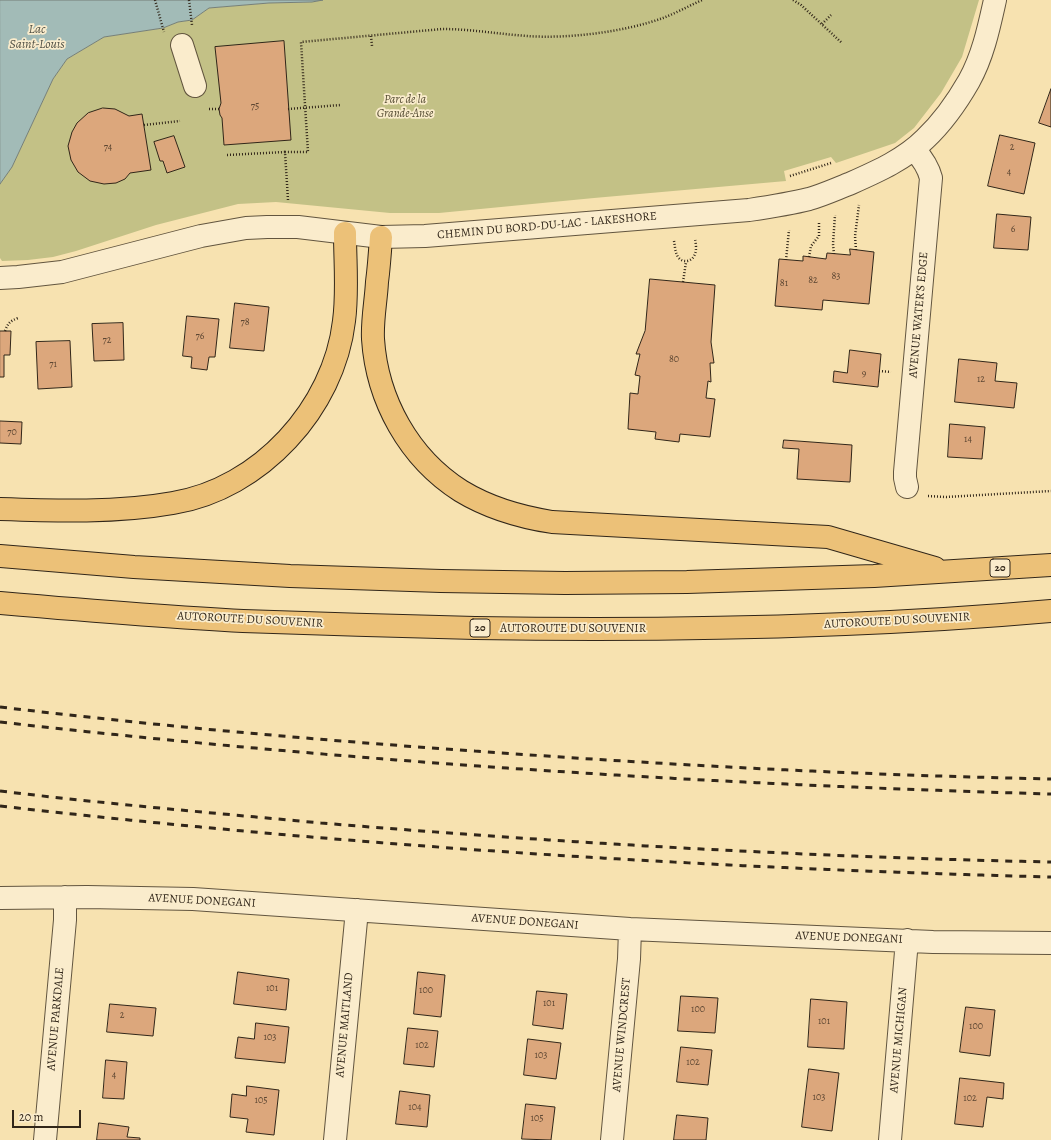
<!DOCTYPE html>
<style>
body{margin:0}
#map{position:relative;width:1051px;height:1140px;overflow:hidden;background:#f7e2b0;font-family:Alegreya,serif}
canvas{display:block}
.scale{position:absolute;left:12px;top:1110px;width:69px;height:18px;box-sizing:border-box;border:2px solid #312619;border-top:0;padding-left:5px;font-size:12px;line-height:14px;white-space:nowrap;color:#312619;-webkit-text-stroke:3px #faeccc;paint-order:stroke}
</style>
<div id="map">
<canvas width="1051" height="1140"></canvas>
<div class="scale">20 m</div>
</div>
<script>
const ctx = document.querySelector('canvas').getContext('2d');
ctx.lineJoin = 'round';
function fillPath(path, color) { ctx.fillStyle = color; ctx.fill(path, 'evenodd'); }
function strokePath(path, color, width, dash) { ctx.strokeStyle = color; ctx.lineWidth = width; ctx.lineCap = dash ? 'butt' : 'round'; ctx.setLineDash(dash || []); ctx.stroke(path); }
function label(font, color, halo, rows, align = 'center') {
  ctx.font = font + ' Alegreya,serif'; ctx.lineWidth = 3.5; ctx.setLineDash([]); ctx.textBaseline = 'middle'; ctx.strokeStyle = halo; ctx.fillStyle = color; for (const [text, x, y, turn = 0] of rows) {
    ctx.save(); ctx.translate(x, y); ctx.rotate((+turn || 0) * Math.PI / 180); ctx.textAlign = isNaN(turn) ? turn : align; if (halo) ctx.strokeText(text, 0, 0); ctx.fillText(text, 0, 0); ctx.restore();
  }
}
const green = new Path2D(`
 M323 0H979L962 57 941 93 914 128 895 143 836 163 831 157 784 171 786 181 594 198 439 213H390L276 202 238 204 156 225 76 251 53 257 28 260 2 261 0 258V184L12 167 53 79 67 59 104 37 163 28 178 22 192 20 209 8 269 3 312 2Z`);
const water = new Path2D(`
 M0 0H323L312 2 269 3 209 8 192 20 178 22 163 28 104 37 67 59 53 79 12 167 0 184Z`);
const building = new Path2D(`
 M284 41 291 140 224 145 222 118 220 115 219 109 221 103 215 47Z
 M1051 89V127L1039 123Z
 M103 108 115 109 129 116 142 114 151 170 130 173 125 179 116 183 104 184 90 181 78 172 71 160 68 146 72 132 77 123 88 113Z
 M1000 135 1035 143 1024 194 988 186Z
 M174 136 185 167 167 173 163 161H160L154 142Z
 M997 214 1031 217 1028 250 994 248Z
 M850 249 874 252 869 304 823 300 822 310 775 306 779 259 803 261V256L826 259 827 253 850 255Z
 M650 279 715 285 711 342 714 363H710L711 382 708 381 706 398 715 399 710 437 680 434 679 442 655 439 656 432 628 429 630 393 638 394 640 376 635 375 640 354H636L645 331Z
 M235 303 269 307 264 351 230 348Z
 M187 316 219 319 215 357H209L207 370 191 368 192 357 183 356Z
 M123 323 124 360 94 361 92 324Z
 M0 331H11L10 355H4V377H0Z
 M70 341 72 387 38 389 36 342Z
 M850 350 881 354 878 387 833 382 834 371 847 373Z
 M959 359 997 363 995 381 1017 383 1014 408 955 402Z
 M0 421 22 422 21 444 0 443Z
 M950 424 985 427 982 459 948 457Z
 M784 440 852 445 850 482 797 479 799 449 783 448Z
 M238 972 289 979 286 1010 234 1004Z
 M418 972 445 975 441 1017 414 1014Z
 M537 991 567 994 563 1029 533 1025Z
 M681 996 718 998 715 1033 678 1031Z
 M811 999 847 1002 844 1049 808 1047Z
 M110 1004 156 1008 153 1036 107 1032Z
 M966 1007 995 1010 990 1056 960 1052Z
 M256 1023 289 1027 285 1063 235 1058 238 1037 254 1039Z
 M408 1028 438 1031 434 1067 404 1064Z
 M528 1039 561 1043 556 1079 524 1075Z
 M681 1047 712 1050 708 1085 677 1082Z
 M106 1060 127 1062 124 1099 103 1098Z
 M809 1069 839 1073 832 1131 802 1127Z
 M960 1078 1004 1083 1003 1099 987 1097 983 1127 955 1124Z
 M247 1086 279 1090 274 1135 246 1132 248 1119 230 1117 232 1094 246 1096Z
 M400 1091 430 1095 427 1127 396 1124Z
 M526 1104 555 1107 551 1140 522 1139Z
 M677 1115 708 1118 706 1140H674Z
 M99 1123 129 1127 127 1137 140 1138V1140H97Z`);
const path = new Path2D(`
 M155 0 164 32
 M189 0 192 25
 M793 0 801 5 842 43
 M822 24 831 15
 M371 36 372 46
 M209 109H219
 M288 109 341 105
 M144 125 180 121
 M227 155 285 152
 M790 176 831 163
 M288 200 285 152H308L301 42 442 29C471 29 498 34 527 36 568 39 624 32 663 18 676 13 689 6 702 0
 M674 241C675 246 675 252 678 257 682 263 691 262 694 256 697 251 696 244 695 239
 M856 250 855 236 859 205
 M834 254 833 244 835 215
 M809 257 811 246 819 236V222
 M786 260 789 230
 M683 282 686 262
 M5 331C8 323 10 321 18 318
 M879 371 891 372
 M928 496 946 497 1051 491`);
const minor = new Path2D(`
 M182 45 195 86
 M0 278 18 277 62 272 201 236 246 228 267 227H298L381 237 425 236 749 210C769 207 789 204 809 199 823 195 836 189 849 184 876 172 904 160 925 139 942 123 957 102 969 81 983 56 989 27 995 0
 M907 487 905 478V472L931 178C928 166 922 158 914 149
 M0 898 87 897 193 899 630 929 933 942 1051 943
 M45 1140 65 920V897
 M335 1140 357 910
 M612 1140 629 959 630 929
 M890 1140 907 940`);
const highway = new Path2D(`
 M381 237C380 252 379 267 377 282 376 301 372 320 373 339 377 400 409 458 461 491 489 508 520 517 552 522L828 537 935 568
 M0 509C56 511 117 513 173 503 260 489 334 408 344 321 348 292 345 262 345 233
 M0 556 134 567 290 576 441 581 565 583 687 582 874 576 1051 565
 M0 603C81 610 162 617 243 621 320 624 398 626 475 628 667 631 860 628 1051 611`);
const rail = new Path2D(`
 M0 707C158 726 316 740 475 751 666 765 859 775 1051 779
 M0 722C349 762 700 784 1051 794
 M0 791C107 804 214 813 321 823 564 843 807 857 1051 862
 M0 806C349 846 700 868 1051 877`);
const numberNames = [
 ["75",255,107],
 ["74",108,148],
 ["2",1012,148],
 ["4",1009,173],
 ["6",1013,230],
 ["83",836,277],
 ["82",813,281],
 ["81",784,284],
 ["78",245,323],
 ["76",200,337],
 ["72",107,341],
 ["80",674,360],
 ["71",53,365],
 ["9",864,374],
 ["12",981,380],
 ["70",12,433],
 ["14",968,440],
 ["101",272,989],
 ["100",426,991],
 ["101",549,1004],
 ["100",698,1010],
 ["2",122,1016],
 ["101",824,1022],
 ["100",976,1027],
 ["103",270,1038],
 ["102",422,1046],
 ["103",541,1056],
 ["102",693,1063],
 ["4",114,1076],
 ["103",819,1098],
 ["102",970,1099],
 ["105",261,1101],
 ["104",415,1108],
 ["105",537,1119]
];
const shields = [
 [1000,568,20],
 [480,628,20]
];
const shieldNames = [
 ["20",1000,568],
 ["20",480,628]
];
const parkNames = [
 ["Parc de la",405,100],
 ["Grande-Anse",405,114]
];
const streetNames = [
 ["CHEMIN DU BORD-DU-LAC - LAKESHORE",547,226,-5],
 ["AVENUE WATER'S EDGE",919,315,-85],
 ["AUTOROUTE DU SOUVENIR",250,620,3],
 ["AUTOROUTE DU SOUVENIR",897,621,-3],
 ["AUTOROUTE DU SOUVENIR",573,629],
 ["AVENUE DONEGANI",202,901,3],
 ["AVENUE DONEGANI",525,922,4],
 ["AVENUE DONEGANI",849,938,2],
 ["AVENUE PARKDALE",56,1019,-85],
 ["AVENUE MAITLAND",345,1025,-85],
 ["AVENUE WINDCREST",622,1035,-85],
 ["AVENUE MICHIGAN",899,1040,-85]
];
const waterNames = [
 ["Lac",37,30],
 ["Saint-Louis",37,45]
];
fillPath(green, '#c3c186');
fillPath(water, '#a2bbb7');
strokePath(water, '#757f78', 1);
fillPath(building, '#dca77c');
strokePath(building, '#312619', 1);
strokePath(minor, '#62553f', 24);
strokePath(highway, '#312619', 24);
strokePath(path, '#312619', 2.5, [1, 2]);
strokePath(minor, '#faeccc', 22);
strokePath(highway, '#ecc178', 22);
strokePath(rail, '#312619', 3, [7, 7]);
label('10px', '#5c4632', null, numberNames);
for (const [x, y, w] of shields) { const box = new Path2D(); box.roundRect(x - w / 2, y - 9, w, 18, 3); ctx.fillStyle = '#faeccc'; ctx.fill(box); strokePath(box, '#312619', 1); }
label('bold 11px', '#312619', null, shieldNames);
label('italic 12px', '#564d34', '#faeccc', parkNames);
label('12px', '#312619', '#faeccc', streetNames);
label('italic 13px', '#535348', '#faeccc', waterNames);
</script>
